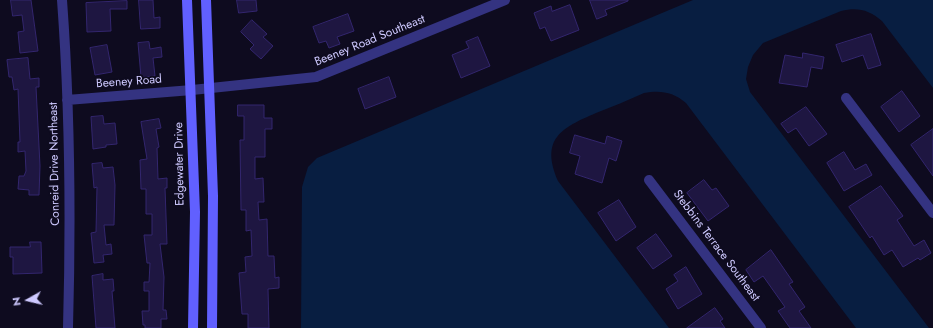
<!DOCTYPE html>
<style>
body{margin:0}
#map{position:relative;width:933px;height:328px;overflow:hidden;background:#0e0b1f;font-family:Jost,sans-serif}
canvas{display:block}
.north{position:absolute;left:8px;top:280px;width:40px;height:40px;-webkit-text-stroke:3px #0e0b1f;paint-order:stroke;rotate:262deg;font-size:11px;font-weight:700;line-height:16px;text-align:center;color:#cec9ff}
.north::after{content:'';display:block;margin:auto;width:14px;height:18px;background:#cec9ff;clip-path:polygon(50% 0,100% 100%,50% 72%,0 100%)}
</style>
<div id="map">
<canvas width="933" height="328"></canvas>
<div class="north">N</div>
</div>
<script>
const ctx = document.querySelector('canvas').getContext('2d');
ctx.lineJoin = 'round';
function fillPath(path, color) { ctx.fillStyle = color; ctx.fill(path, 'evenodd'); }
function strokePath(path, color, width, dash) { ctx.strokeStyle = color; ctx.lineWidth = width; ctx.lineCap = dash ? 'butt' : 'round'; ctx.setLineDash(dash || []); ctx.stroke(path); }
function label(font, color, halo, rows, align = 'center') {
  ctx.font = font + ' Jost,sans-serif'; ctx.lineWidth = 4; ctx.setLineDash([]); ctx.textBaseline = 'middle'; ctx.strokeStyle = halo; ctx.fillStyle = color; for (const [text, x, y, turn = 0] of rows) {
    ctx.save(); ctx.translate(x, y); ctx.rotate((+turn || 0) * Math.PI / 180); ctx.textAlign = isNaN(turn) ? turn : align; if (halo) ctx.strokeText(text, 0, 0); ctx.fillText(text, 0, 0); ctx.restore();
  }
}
const water = new Path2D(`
 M693 0H933V88L882 21C869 10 858 7 841 11L763 43 753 55 748 67 746 79 750 92 929 328H856L686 103C673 92 661 90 644 93 628 100 612 107 596 113 561 128 540 139 558 181L669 328H301L302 187 308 167 317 158Z`);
const building = new Path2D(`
 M11 0H31L38 51 20 53 18 32 24 31 22 15 13 16Z
 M139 0H153L154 18 160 17V28L141 29Z
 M237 0H256L257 11 239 13Z
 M590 0H628V1L605 10 607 15 597 19Z
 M127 1V9H110L111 31 87 32 86 3Z
 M570 5 579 30 551 41 545 27 540 29 534 13 551 6 552 11Z
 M348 14 354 31 337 37 340 44 329 48 326 41 319 43 313 27Z
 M252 20 267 34 263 37 273 46 261 59 250 49 254 45 241 32Z
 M871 34 881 65 868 69 863 55 842 62 836 45Z
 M478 37 490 66 461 78 452 55 469 48 466 42Z
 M149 42 150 49 161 47 162 57 153 58 155 76 141 77 138 43Z
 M107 45 112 72 95 75 90 48Z
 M803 53 824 57 822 69 811 67 807 87 779 83 785 55 802 58Z
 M28 58 30 79 39 78V87H36L40 166 39 195H29V190L18 189 19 176H24L26 171 25 151 18 152V142H20L18 89 14 90 12 77H9L7 60Z
 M389 77 396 97 365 109 358 89Z
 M902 91 920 116 899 132 881 107Z
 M238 105H264V118H272V129H265V157H255V179L263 178 264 202H258L259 220 267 219 268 256H274L275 278 279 277V288L268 289 269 328H248V314H242L239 273 246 272 245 257 252 256 251 230 246 231V210H241L240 140H244V116H238Z
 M806 107 827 134 809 146 796 128 788 133 781 124Z
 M103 116 104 124 115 123 117 144 106 145V147L93 149 91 117Z
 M159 119 161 128 156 129 159 147 157 148 158 179 167 178V188H165L167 244H160L164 277 163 310H166L167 319H161V328H145V325H143L142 311H149V291H144V282H149L150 263H147L144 235H152V214H146V189H141L140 160 147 159 141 122Z
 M933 129V176L911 145Z
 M575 135 605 144 607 136 622 141 616 161 609 158 602 183 575 174 580 156 570 153Z
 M844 152 855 170 866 164 872 175 844 191 827 163Z
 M102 163 103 168 113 167 115 185 114 225H104L106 245 111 244 112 254 103 255 104 262 94 263 91 233 96 232 97 187 94 188 92 164Z
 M704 180 712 190 716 188 729 206 708 221 687 193Z
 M881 186 903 216 897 220 914 246 924 240 931 253 920 260 918 258 903 267 892 250 884 255 872 236 870 238 849 207Z
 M619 200 636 227 616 241 598 213Z
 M656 234 672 256 653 269 637 248Z
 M30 242H41L42 273 13 274V257H10V247H30Z
 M771 250 793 282 789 284 805 307 799 311 811 328H790L778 311 785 307 763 276 754 282 746 270Z
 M686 267 702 294 678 309 666 289 678 281 674 275Z
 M103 274V280L113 279 114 291H112L115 328H96L92 276Z
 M715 308 723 319 720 321 725 328H687Z`);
const street = new Path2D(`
 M62 0C70 109 71 219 68 328
 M846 98 933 213
 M67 100 192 90 316 77 505 0
 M649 180 761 328`);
const secondary = new Path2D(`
 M187 0 195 212 193 328
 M206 0 213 196 212 328`);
const streetNames = [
 ["Beeney Road Southeast",370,41,-22],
 ["Beeney Road",129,82,-4],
 ["Conreid Drive Northeast",55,164,-91],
 ["Edgewater Drive",180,164,-91],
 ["Stebbins Terrace Southeast",716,246,53]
];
fillPath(water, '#081e41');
fillPath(building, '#1e1641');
strokePath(building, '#33266e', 1);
strokePath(street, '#343381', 10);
strokePath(secondary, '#6160ff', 10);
label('12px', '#cec9ff', '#0e0b1f', streetNames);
</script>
